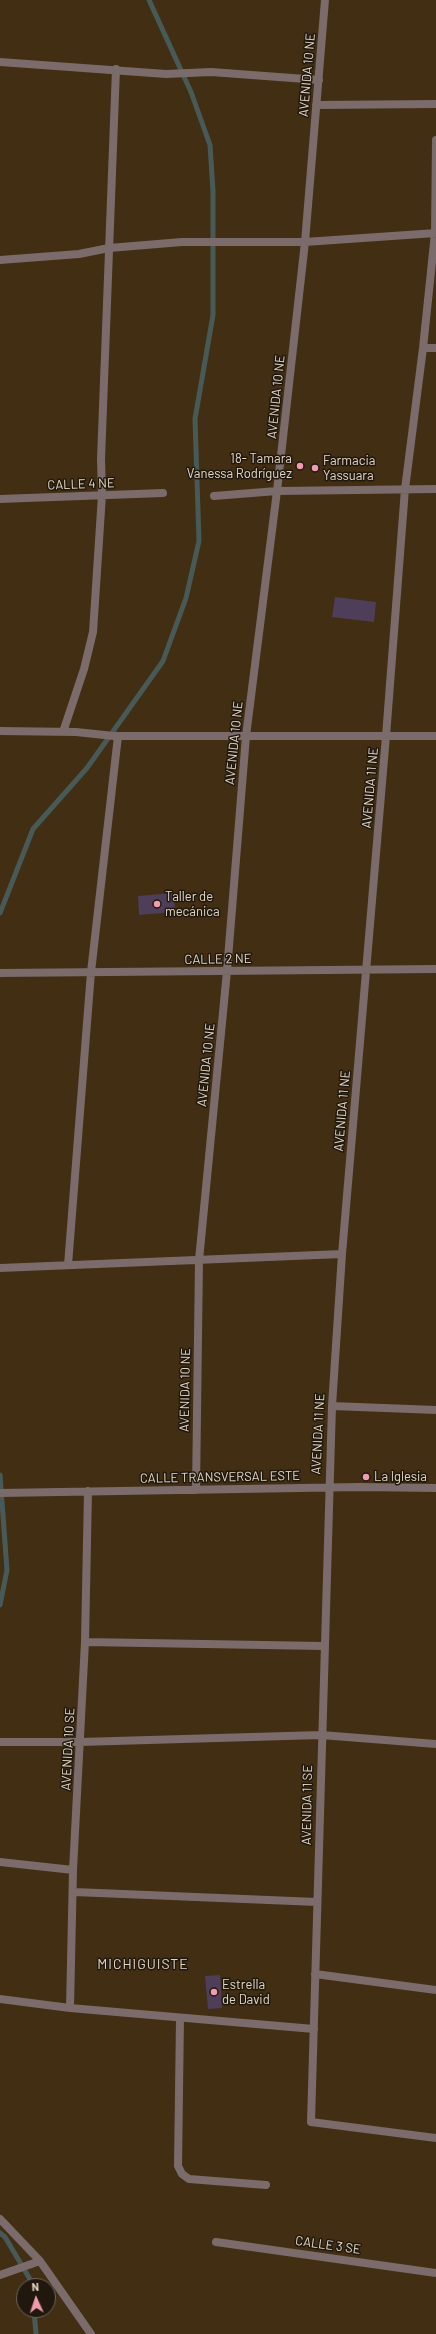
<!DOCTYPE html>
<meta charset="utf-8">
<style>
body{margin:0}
#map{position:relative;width:436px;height:2334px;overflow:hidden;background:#412e13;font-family:Barlow,sans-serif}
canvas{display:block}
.north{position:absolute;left:16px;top:2278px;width:40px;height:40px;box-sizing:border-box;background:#20180d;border:1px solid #6d6457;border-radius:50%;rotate:357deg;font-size:11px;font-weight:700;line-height:16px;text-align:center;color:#e1d5c6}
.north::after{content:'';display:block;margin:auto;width:14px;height:18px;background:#f29ab0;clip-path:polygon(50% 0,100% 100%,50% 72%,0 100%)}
</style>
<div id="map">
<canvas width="436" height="2334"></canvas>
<div class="north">N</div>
</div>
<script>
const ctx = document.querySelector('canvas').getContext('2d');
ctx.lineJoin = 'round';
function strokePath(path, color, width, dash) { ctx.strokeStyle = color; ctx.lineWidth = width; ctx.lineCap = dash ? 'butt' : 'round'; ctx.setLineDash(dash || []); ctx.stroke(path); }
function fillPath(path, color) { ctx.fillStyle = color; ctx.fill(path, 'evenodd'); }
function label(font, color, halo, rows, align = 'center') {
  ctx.font = font + ' Barlow,sans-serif'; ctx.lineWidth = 3; ctx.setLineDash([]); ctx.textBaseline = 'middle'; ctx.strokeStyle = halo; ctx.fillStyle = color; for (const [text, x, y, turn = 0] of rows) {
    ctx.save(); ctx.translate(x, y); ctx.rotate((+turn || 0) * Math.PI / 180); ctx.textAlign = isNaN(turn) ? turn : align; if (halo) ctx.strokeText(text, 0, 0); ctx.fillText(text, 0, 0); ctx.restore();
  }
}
const stream = new Path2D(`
 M0 913 33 829 87 768 163 661 186 598 199 541 195 419 213 315V191L210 145 191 92 149 0
 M0 1475 7 1570 0 1605
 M0 2233 5 2237 34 2286
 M34 2310 36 2334`);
const building = new Path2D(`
 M335 597 376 602 374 622 332 617Z
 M174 893 175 912 139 915 138 896Z
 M220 1975 222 2008 208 2009 205 1976Z`);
const lane = new Path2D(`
 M180 2018 178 2166 182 2174 189 2179 266 2185
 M0 2219 40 2261 91 2334
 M0 2275 40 2261`);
const street = new Path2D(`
 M0 62 166 74 211 72 319 80
 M316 105 436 104
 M436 140 435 233 423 348 405 489 386 736 342 1254 332 1406 311 2122 436 2138
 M0 260 79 254 109 248 182 242H305L436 233
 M423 348H436
 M214 496 277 491 436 489
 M0 499 163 493
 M0 731 76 732 114 736H436
 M63 732 84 669 93 632 102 495 101 459 116 69
 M0 973 436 969
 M68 1265 91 972 118 736
 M0 1268 342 1254
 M332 1406 436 1410
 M196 1490 199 1260 227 971 246 736 277 491 305 242 325 0
 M0 1493 359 1487 436 1488
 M85 1642 323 1646
 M1 1742H80L321 1735 436 1744
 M0 1862 73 1870
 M74 1892 317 1902
 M315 1974 436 1990
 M0 1999 70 2008 314 2029
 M70 2008 73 1870 85 1642 88 1491
 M216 2242 436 2273`);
const markers = [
 [300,466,4,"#f29ab0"],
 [315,468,4,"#f29ab0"],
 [157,904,4,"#f29ab0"],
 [366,1477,4,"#f29ab0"],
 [214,1992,4,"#f29ab0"]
];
const streetNames = [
 ["AVENIDA 10 NE",307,75,-85],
 ["AVENIDA 10 NE",276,397,-84],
 ["CALLE 4 NE",81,484,-2],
 ["AVENIDA 10 NE",234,743,-84],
 ["AVENIDA 11 NE",370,788,-85],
 ["CALLE 2 NE",218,959,-1],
 ["AVENIDA 10 NE",206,1065,-84],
 ["AVENIDA 11 NE",342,1111,-85],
 ["AVENIDA 10 NE",185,1390,-89],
 ["AVENIDA 11 NE",318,1434,-87],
 ["CALLE TRANSVERSAL ESTE",220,1477,-1],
 ["AVENIDA 10 SE",68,1749,-87],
 ["AVENIDA 11 SE",307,1805,-89],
 ["CALLE 3 SE",328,2245,8]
];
const poiNames = [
 ["18- Tamara",292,459,"right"],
 ["Vanessa Rodríguez",292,474,"right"],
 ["Farmacia",323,461],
 ["Yassuara",323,476],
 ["Taller de",165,897],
 ["mecánica",165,912],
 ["La Iglesia",374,1477],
 ["Estrella",222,1985],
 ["de David",222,2000]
];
const neighbourhoodNames = [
 ["MICHIGUISTE",143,1964]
];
strokePath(stream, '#475a57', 5);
fillPath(building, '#4e3e59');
strokePath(lane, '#7b6b6a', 8);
strokePath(street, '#7b6b6a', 8);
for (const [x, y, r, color] of markers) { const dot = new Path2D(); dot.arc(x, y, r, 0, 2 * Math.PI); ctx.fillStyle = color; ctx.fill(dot); strokePath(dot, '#20180d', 1.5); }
label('13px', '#e1d5c6', '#20180d', streetNames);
label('13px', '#e1d5c6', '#20180d', poiNames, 'left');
ctx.letterSpacing = '1px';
label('14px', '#e1d5c6', '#20180d', neighbourhoodNames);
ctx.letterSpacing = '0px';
</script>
